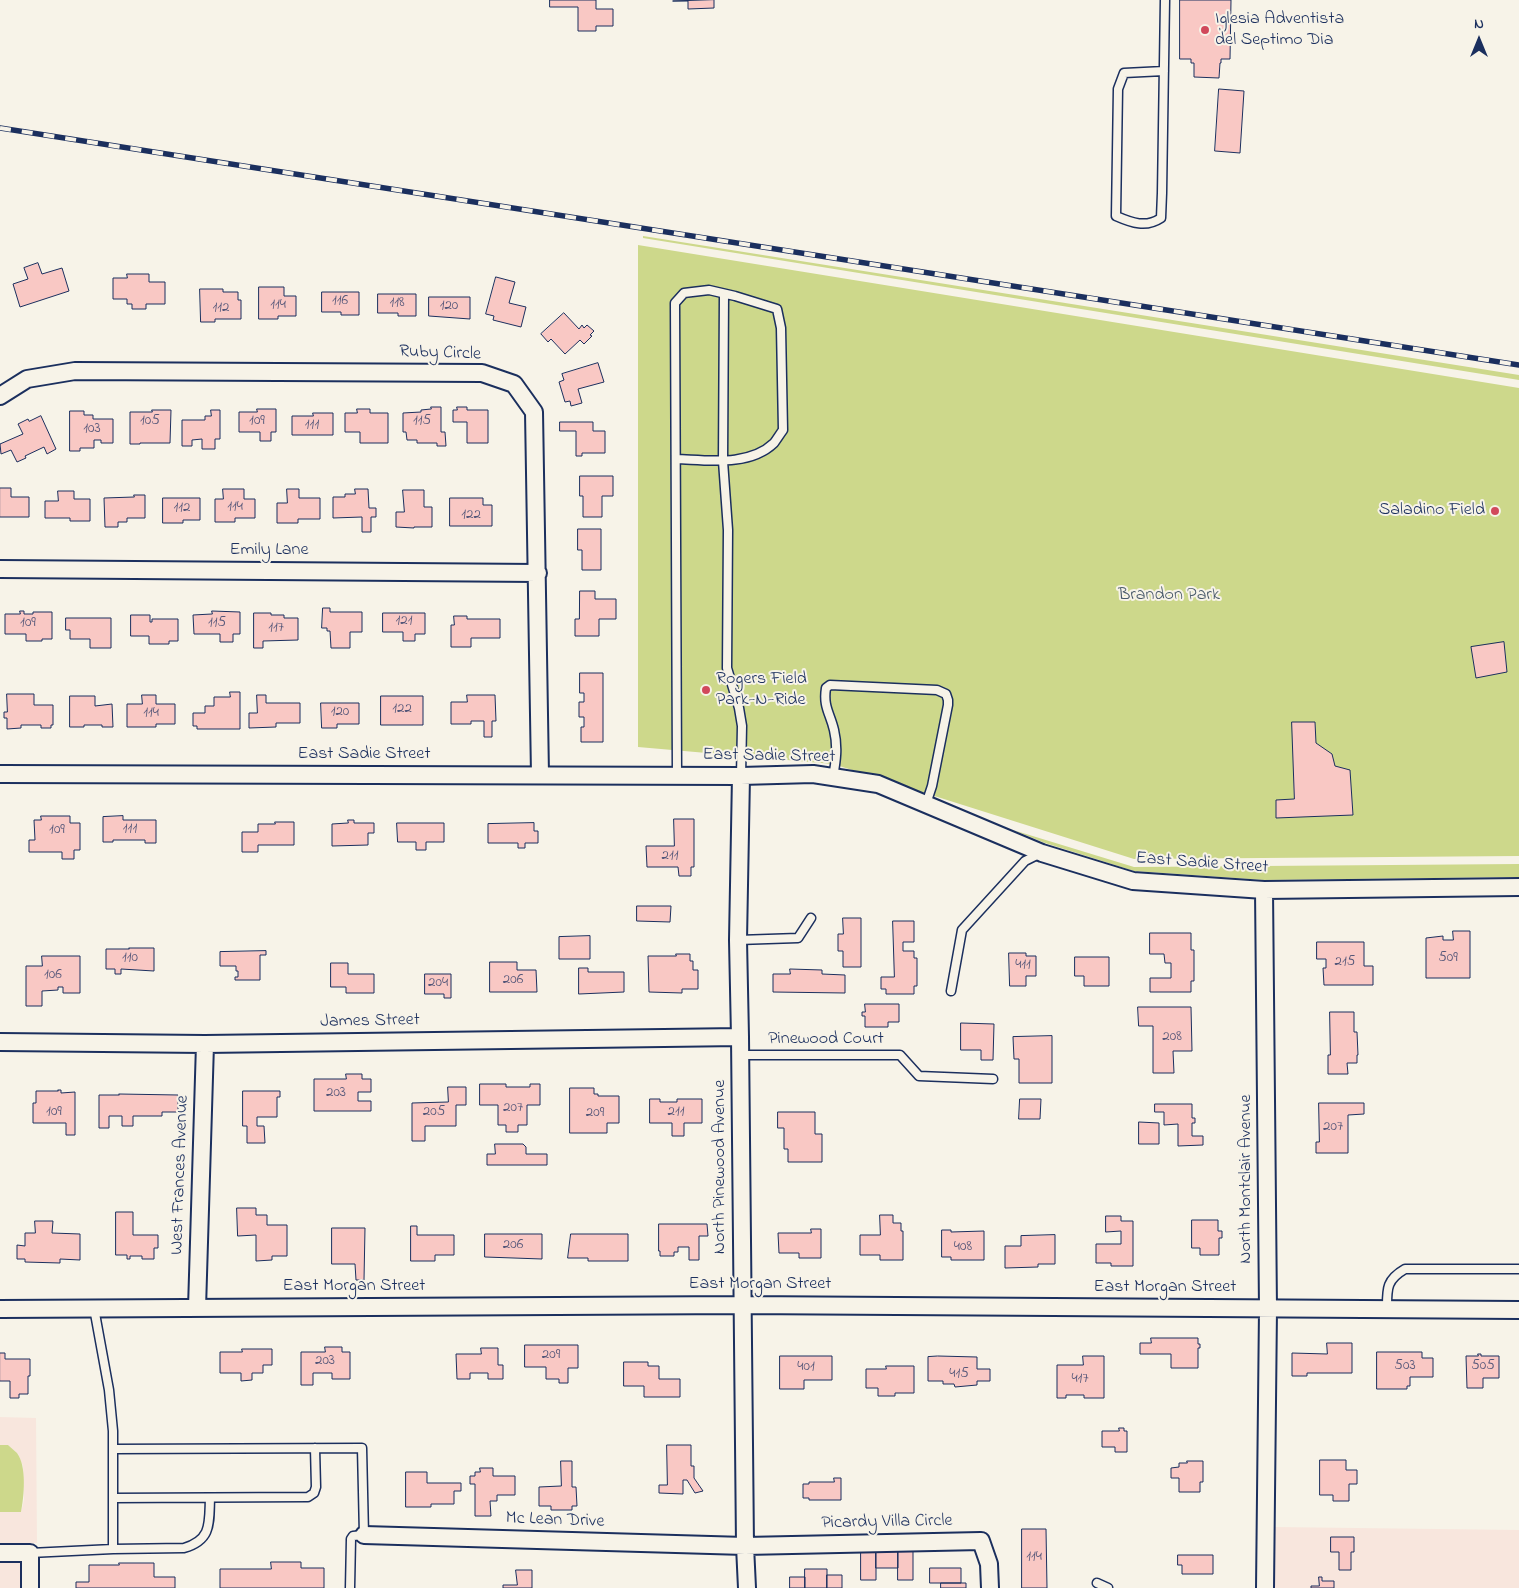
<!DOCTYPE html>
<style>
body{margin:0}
#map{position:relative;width:1519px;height:1588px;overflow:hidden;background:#f7f3e8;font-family:"Indie Flower",sans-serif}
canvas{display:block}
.north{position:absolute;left:1454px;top:15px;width:50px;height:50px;-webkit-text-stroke:4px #f7f3e8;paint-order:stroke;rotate:0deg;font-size:14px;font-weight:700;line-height:20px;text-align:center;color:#1b2f5e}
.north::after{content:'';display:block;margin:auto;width:18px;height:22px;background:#1b2f5e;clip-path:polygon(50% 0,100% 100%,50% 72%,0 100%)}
</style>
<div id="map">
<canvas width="1519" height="1588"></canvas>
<div class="north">N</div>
</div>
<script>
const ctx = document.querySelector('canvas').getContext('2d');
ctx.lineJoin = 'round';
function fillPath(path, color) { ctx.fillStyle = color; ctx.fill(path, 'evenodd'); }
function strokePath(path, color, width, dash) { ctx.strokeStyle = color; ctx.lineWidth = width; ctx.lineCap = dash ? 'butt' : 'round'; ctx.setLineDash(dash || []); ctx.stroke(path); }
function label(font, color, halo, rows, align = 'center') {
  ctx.font = font + ' "Indie Flower",sans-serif'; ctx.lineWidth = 4; ctx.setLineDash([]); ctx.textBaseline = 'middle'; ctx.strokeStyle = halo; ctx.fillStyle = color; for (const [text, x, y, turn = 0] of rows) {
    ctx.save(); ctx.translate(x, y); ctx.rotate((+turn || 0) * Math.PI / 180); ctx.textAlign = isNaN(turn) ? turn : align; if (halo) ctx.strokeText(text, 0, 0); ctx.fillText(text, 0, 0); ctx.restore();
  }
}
const built = new Path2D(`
 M0 1417 36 1418 37 1543H0V1512H21L24 1500 23 1466 18 1454 8 1445H0Z
 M1275 1527 1519 1530V1588H1274Z
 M0 1563H21V1588H0Z`);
const green = new Path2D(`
 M643 236 1519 375V380L643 238Z
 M638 245 1519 388V856L1134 859 833 764 638 747Z
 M1013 830 1134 867 1519 864V877L1264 880 1134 871 1045 843Z
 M0 1445H8C11 1448 14 1450 17 1453 27 1466 24 1497 21 1512H0Z`);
const building = new Path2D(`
 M550 0H596V9H613V26H596V31H578V7H550Z
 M714 0V8L688 9V1H673Z
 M1180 0H1231L1230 59H1221V63H1220L1219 78 1194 77V63H1191V59H1180Z
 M1219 89 1244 91 1240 153 1215 151Z
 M38 263 42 274 62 268 69 291 20 307 13 284 28 279 24 268Z
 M127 274H149V282H165V304H146V309H132V304H127V299H113V278H127Z
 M496 277 515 282 509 303 526 307 521 327 493 320 494 316 486 314Z
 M259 287H284V296H296V316H278V319H259Z
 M200 289H223V292H238V300H241V319H215V322H201Z
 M322 292H359V315H341V312H322Z
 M378 294H416V316H398V313H378Z
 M429 297H470V319L429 316Z
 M564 313 579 329 582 325 584 328 587 325 594 331 590 335 592 336 584 344 580 340 565 354 551 339 548 342 541 334Z
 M598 363 604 382 578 389 582 403 571 406 570 401 565 402 559 382 564 380 562 374Z
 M431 407H441V432H445L446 446H437V443H417V440H407L406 432H403V413L421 412V410L431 409Z
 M457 407H467V410H488V443H467V422H453V410H457Z
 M257 409H276V432H271V441H260V432H239V412H257Z
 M357 409H370V413H388V443H360V432H345V413H357Z
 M152 410H171L170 443H140V444H130V412H152Z
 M211 410H220V439H215V449H202V439L192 440V446H182V420H205V416H211Z
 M70 411H84V415H93V419H113V443H101V440H94V448H80V451H70Z
 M313 413H333V435H292V416H313Z
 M41 416 56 449 47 454 44 447 25 456 26 458 17 462 11 450 1 454 0 444 23 434 18 424 28 419 29 421Z
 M560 422H593V431H605V453H582V456H576V431H560Z
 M580 476H613V496H602V517H583V496H580Z
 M0 488H11V497H29V517H0Z
 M223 489H244V499H255V518H235V522H215V499H223Z
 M287 489H299V498H320V519H298V523H277V503H287Z
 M355 489H368L369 508H376V517H371V532H362V517L333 518V497H345V494H355Z
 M403 490H424V507H432V527H414V528L396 527V512H404Z
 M58 491H74V499H90V521H70V518H45V501H58Z
 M134 495H145V518H127V522H118V527H105L104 498 134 497Z
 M163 498H200V520H183V523H163Z
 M450 498H483V505H492V526H450Z
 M578 529H601V570H582V550H578Z
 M580 591H595V599H616V619H599V636H575V619H579Z
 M323 608H330V612H362V632H350V648H331L330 631H327V628H322Z
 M20 611H24V614H33V612H52V639H42V641H26V634H5V614H20Z
 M212 611 240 612V634H233V642H220V634H194L193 615 212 614Z
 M254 613H271V615H284V618H298V640L263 641V648H254Z
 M383 613H425V634H415V641H403V632H383Z
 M131 615H150V622H152V619H178V641H169V644H149V636H131Z
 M454 616H467V619H500V638H471V647H451V625H454Z
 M66 618H111V648H90V639H70V630H66Z
 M1504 642 1507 672 1476 678 1471 647Z
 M580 673H603V742H581V727H584V717H579V702H584V693H580Z
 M230 692H240V729H197V726H193V713H205V706H214V697H230Z
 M7 694H34V705H53V725H51V728H41V725H21V728L7 729V718H4V712H7Z
 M142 695H156V704H175V724H156V727H127V704H142Z
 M257 695H266V703H300V723H276V727L249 728V713H257Z
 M467 695H495L496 721H492V737H484V721H471V724H451V702H467Z
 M70 696H95V706L112 704 113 727H102V725H84V727H70Z
 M381 696H423V725H381Z
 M321 703H359V724H337V728H322Z
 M1292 722H1315L1316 743 1332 754 1335 766 1350 770 1353 815 1276 818V800L1294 799Z
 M41 816H70V823H80V850H74V859H62V852H29V840H35L34 820H41Z
 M123 816V820H156V843H145V840H113V842H103V817Z
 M674 819H694V867H691V876H679L678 867H647L646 846H674Z
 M348 820H354V823H374V833H368V845L332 846V824L348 823Z
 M275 822H294V845H258V852H242V832H258V824H275Z
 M397 823H444V842H426V850H416V842H398Z
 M534 823V831H538V843H525V848H518V843H488V824Z
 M637 906H671L670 922 637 921Z
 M843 918H861V967H843V951H838V934H843Z
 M893 921H914V942H903V951H914V958H917V986H914V994H886V989H881V977H894Z
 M1453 931H1470V978H1426V938L1443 936V940H1453Z
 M1150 933H1191V950H1194V981H1191V992H1150V978H1171V963H1165L1164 954H1150Z
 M590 936V959H559V937Z
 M1317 942H1364V966H1373V985H1324L1323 968H1326V959H1317Z
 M129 948H154V971L121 969V974H115V969H106V949H129Z
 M266 951V955H260V980H235V977H238V971H236V966H220V952Z
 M1009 953H1026V956H1036V976H1026V986H1010Z
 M676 954H690V961H693V970H698V989H682V993L649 992 648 956H676Z
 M42 956H80V993H63V987H58V990L42 991V1006H26V966H42Z
 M1075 957H1109V986H1084V976H1075Z
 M490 962H517V970H536L537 992H490Z
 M331 963H348V974H374V993H346V987H331Z
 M579 968H588V972H624V992L579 994Z
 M790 969 822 970V974L845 975V993L773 992V974H790Z
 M425 974H451V998H444V994H425Z
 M865 1004H899V1022H888V1027H865V1016H862V1012H865Z
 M1138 1007H1191L1192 1051H1173L1174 1073H1153V1026H1139Z
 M1330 1012H1354V1032H1357L1358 1055H1357V1063H1347L1348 1074H1328V1055H1330Z
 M961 1023 994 1024 993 1060H981V1050H961Z
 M1052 1036V1083H1019V1059H1014L1013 1037Z
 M346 1074H362V1079H371V1092H358V1101H371V1111H314V1079H346Z
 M480 1084H506V1087H530V1084H540V1105H527V1125H518V1132H506V1125H498V1105H480Z
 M448 1087H466V1105H456V1126H425V1141H412V1103L448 1102Z
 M570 1088H594V1094H598V1096H619V1123H607V1133H570Z
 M58 1090H61V1093L75 1092V1135H66V1123H33V1103H36V1091H58Z
 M243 1091H280V1097H277V1117H257V1126H264L265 1143H247V1126H243Z
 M119 1094 178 1095V1112H162V1116H133V1126H122V1116H109V1128H99V1095H119Z
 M650 1099H660V1102H677V1099H702V1123H684V1136H672V1123H650Z
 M1020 1099H1041L1040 1119H1019Z
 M1319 1103H1364V1114L1348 1115V1153H1316V1142H1319Z
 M1155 1104H1192V1118H1195V1123H1192V1136H1203V1145L1178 1146V1124L1164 1125V1112H1155Z
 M778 1112H815V1134H822V1162H788V1149H784V1128H778Z
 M1139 1122 1159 1123V1144H1139Z
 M495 1144H523L526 1147V1154H547V1165H487V1154H495Z
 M237 1208H256V1215H267V1225H287V1256H272V1260L256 1261V1235L238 1236Z
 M116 1212H133V1235H158V1248H154V1259H142V1256H130V1259H127V1255H116Z
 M880 1215H893V1223H901V1231H903V1260H880V1255H860V1235H880Z
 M1106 1216H1121V1221H1133V1266H1111V1263H1096V1244H1121V1231L1106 1232Z
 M1192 1220H1218V1231H1222V1238H1219V1255H1200V1248H1192Z
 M35 1221H53L52 1233 80 1234V1260L60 1259V1263L25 1262V1259H17V1245L25 1246V1233H35Z
 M659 1224H707L708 1236H699V1260H689V1247H678V1252H674V1256H660V1251H659Z
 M411 1226H417V1235H454V1255H435V1261H411Z
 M332 1228H365L364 1280H356L355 1264H332Z
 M811 1229H821V1258H799V1253H779L778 1233H811Z
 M942 1230H951V1232L984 1231V1260H951V1257H942Z
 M485 1234H542V1259L485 1257Z
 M571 1234H628V1261H588V1258H568Z
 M1055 1235V1264H1038V1267L1005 1268V1246H1021V1236Z
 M1151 1338H1198V1344H1200V1348H1198V1368H1171V1354H1140V1343H1151Z
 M1327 1343H1352V1373H1307V1376H1292V1353L1327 1354Z
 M525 1345H578V1368H568V1383H559V1379H546V1367H525Z
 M325 1347H342V1352H350V1379H332V1373H313V1385H301V1352H325Z
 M481 1348H498V1365H503V1379H488V1373H470V1379H457L456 1354H481Z
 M242 1349H272V1365H263V1373H252V1380L241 1381V1373H220V1352H242Z
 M1377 1352H1422V1358H1433V1377H1410V1386H1407V1389H1377Z
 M0 1353H5V1359H30V1376H28V1394H19V1398H10V1381H0Z
 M1478 1354H1481V1356H1499V1378H1483V1388H1467L1466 1356H1478Z
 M780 1356H832V1380H804V1389H780Z
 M938 1356 977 1357V1369H990V1381H977V1385L955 1387 954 1384H943V1381H928V1357Z
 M1083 1356H1104V1398H1084V1395H1066V1398H1057V1365H1083Z
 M624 1362H648V1366H659V1379H680V1397H644V1386H624Z
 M886 1366H914V1393H895V1396H878V1388H866V1369H886Z
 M1119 1428H1124V1431H1127V1452H1115V1447H1102V1431H1119Z
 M667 1445H691V1466H694V1478L703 1491 695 1493 687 1480H683V1494L659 1493V1485H667Z
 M1320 1460H1346V1470H1357V1484H1349V1501H1333V1495H1320Z
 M561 1461H572V1487H576L577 1506H572V1510H551V1506H539V1487L561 1486Z
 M1187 1461H1203V1482H1200V1492H1179V1478H1171V1468L1179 1467V1463H1187Z
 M480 1468H493V1476H515V1495H497V1501H490L491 1516H475V1484H470V1476H475V1472H480Z
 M406 1472H427V1483H461V1491H454V1504H431V1507H406Z
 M834 1478H841V1500H809V1498H803V1484H809V1482H834Z
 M1022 1529H1046L1047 1588H1022Z
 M1331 1537H1354V1552H1351V1570H1339V1552H1331Z
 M876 1544H898V1568H876Z
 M861 1549H876V1580H861Z
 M898 1549H913V1580H898Z
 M1178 1555H1213V1574H1182V1565H1178Z
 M271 1562H301V1568H324V1588H220V1569H271Z
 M119 1563H154V1577H175V1588H76V1582H89V1565H119Z
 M930 1568H961V1583H930Z
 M805 1569H827V1588H805Z
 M516 1570H532V1588H503V1585H517Z
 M827 1575H842V1588H827Z
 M790 1577H805V1588H790Z
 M1319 1577H1322V1581H1334V1588H1311V1586H1319Z
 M941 1583H966V1588H941Z`);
const service = new Path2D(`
 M1164 71 1124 73 1118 89 1116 216C1132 223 1146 228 1161 218L1162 193 1165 0
 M724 294 723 461 728 530 727 668 739 708 742 726 741 776
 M676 459C707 460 749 467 774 443 777 439 780 434 783 430L781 328 777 309 735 296 709 290 684 293 675 303 677 776
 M833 777C836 761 838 747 834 730 830 713 823 707 826 688L830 685 937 690 946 694 948 700V705L932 786 926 804
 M738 940 798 938 811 918
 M951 991 962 930 1025 861 1041 853
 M740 1055H900L919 1076 993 1079
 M1387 1309C1387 1289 1386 1280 1405 1269H1519
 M113 1449 362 1448 364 1535 353 1536 351 1539 350 1588
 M113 1498 308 1497 314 1493 316 1487 315 1448
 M113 1549 184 1548C212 1540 209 1523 210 1498
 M30 1553 113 1549V1431L109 1390 94 1308
 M1097 1583 1108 1588`);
const minor = new Path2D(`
 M0 396 27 379 75 371 482 373 514 384 534 412 540 775
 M0 569 538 573
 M0 774 741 776 813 774 878 784 1042 853 1133 881 1264 890 1519 887
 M741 776 738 940 740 1037 745 1546 747 1588
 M1264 890 1268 1309 1265 1588
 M0 1042 205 1044 740 1037
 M197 1308 205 1044
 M0 1309 742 1305 1519 1310
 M364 1535 745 1546 981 1541 989 1564 990 1588
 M0 1553H30V1588`);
const rail = new Path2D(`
 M0 128 1519 365`);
const markers = [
 [1205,30,5,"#d1495b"],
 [1495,511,5,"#d1495b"],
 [706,690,5,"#d1495b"]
];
const numberNames = [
 ["116",340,302],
 ["118",397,304],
 ["114",278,306],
 ["120",449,307],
 ["112",221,309],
 ["105",150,422],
 ["109",257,422],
 ["115",422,422],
 ["111",312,426],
 ["103",92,430],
 ["114",235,508],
 ["112",182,509],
 ["122",471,516],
 ["121",404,622],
 ["109",28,624],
 ["115",217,624],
 ["117",276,629],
 ["122",402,710],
 ["120",340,713],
 ["114",151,714],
 ["111",130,830],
 ["109",57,831],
 ["211",670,857],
 ["110",130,959],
 ["509",1448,959],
 ["215",1345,963],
 ["411",1023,966],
 ["106",53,976],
 ["206",513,981],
 ["204",438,984],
 ["208",1172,1038],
 ["203",336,1094],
 ["207",513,1109],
 ["109",54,1113],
 ["205",434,1113],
 ["211",676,1113],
 ["209",595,1114],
 ["207",1333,1128],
 ["206",513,1246],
 ["408",963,1248],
 ["209",551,1356],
 ["203",325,1362],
 ["503",1405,1367],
 ["505",1483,1367],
 ["401",806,1368],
 ["415",959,1375],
 ["417",1080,1380],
 ["114",1034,1558]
];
const poiNames = [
 ["Iglesia Adventista",1215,20],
 ["del Septimo Dia",1215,41],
 ["Saladino Field",1485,511,"right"],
 ["Rogers Field",716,680],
 ["Park-N-Ride",716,701]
];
const streetNames = [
 ["Ruby Circle",440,354,2],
 ["Emily Lane",269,551],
 ["East Sadie Street",364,755],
 ["East Sadie Street",769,757,1],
 ["East Sadie Street",1202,864,4],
 ["James Street",370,1022,-1],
 ["Pinewood Court",826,1040],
 ["North Pinewood Avenue",721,1167,-90],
 ["West Frances Avenue",181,1175,-88],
 ["North Montclair Avenue",1247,1179,-90],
 ["East Morgan Street",760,1285],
 ["East Morgan Street",354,1287],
 ["East Morgan Street",1165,1288],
 ["Mc Lean Drive",555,1521,2],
 ["Picardy Villa Circle",887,1523,-1]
];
const parkNames = [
 ["Brandon Park",1169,596]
];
fillPath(built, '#f8e6dd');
fillPath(green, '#cdd88b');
fillPath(building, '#f9c8c4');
strokePath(building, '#1b2f5e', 1);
strokePath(service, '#1b2f5e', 11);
strokePath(minor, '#1b2f5e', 20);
strokePath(service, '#f7f3e8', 8);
strokePath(minor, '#f7f3e8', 16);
strokePath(rail, '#1b2f5e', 5.5);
strokePath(rail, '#f7f3e8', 4, [11]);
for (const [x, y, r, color] of markers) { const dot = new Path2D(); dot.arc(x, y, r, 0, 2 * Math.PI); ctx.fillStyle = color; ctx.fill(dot); strokePath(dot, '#f7f3e8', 2); }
label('15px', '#525578', null, numberNames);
label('18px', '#1b2f5e', '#f7f3e8', poiNames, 'left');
label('18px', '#1b2f5e', '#f7f3e8', streetNames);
label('18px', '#485969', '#f7f3e8', parkNames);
</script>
